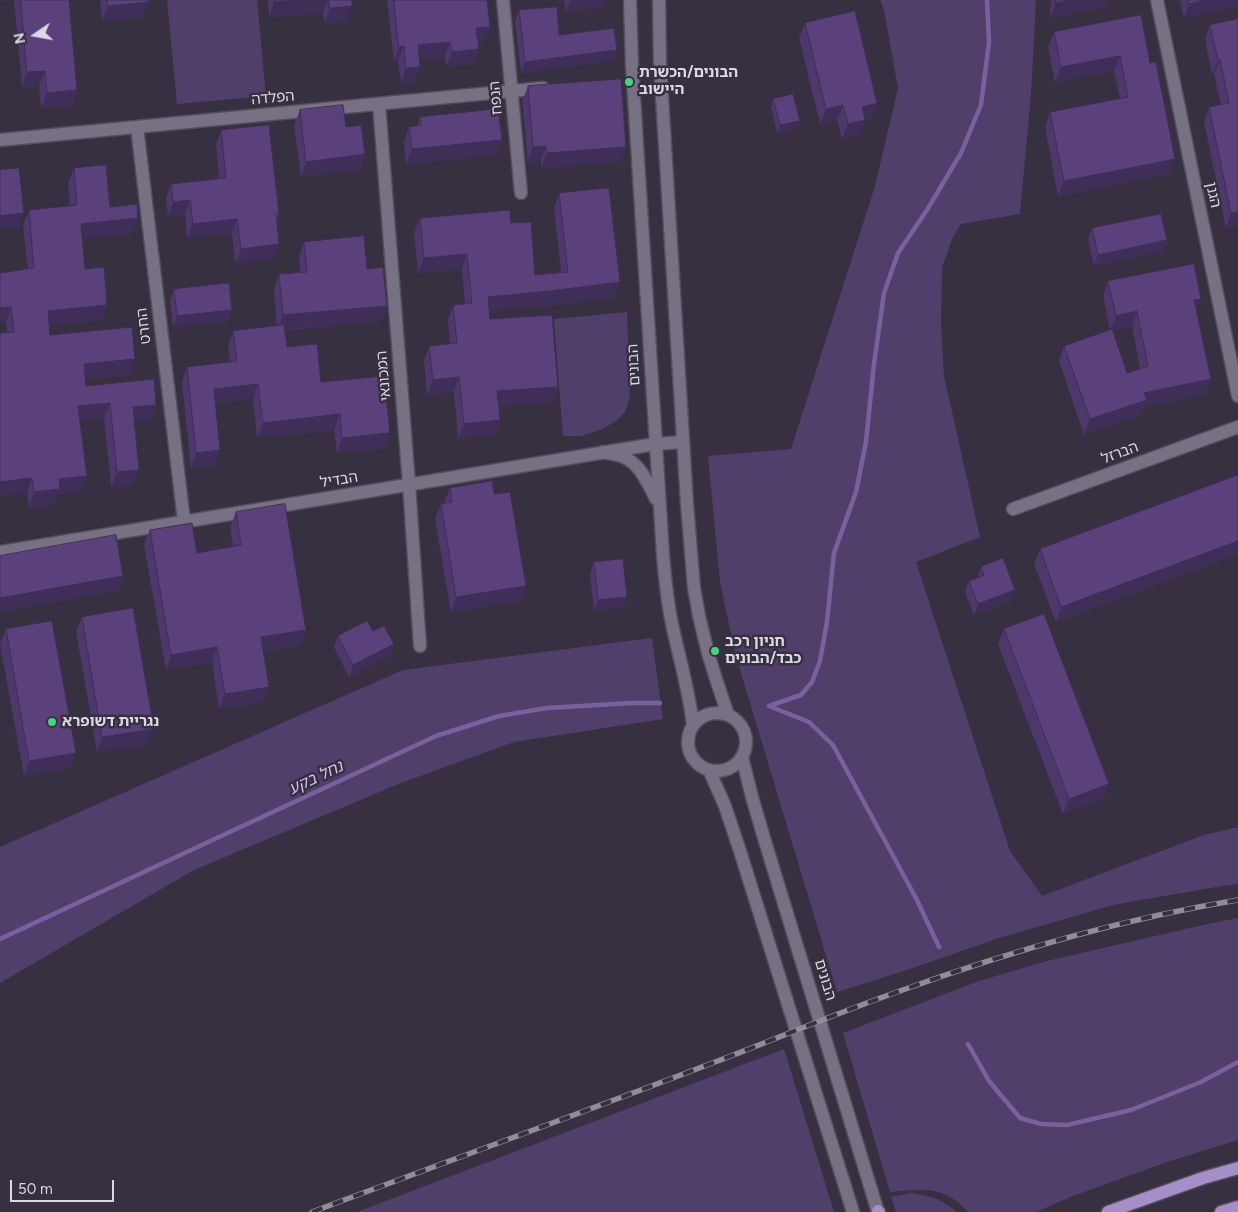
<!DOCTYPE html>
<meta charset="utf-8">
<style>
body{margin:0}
#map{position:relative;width:1238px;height:1212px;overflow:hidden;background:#363040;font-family:Figtree,sans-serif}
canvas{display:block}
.north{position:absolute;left:10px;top:10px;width:50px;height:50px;-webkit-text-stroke:4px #363040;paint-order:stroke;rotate:258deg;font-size:14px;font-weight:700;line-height:20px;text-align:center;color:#dbd8e2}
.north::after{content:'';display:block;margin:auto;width:18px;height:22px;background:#dbd8e2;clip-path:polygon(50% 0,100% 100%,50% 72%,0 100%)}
.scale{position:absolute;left:10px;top:1180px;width:104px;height:22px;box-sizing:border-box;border:2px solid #dbd8e2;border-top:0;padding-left:6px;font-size:15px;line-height:18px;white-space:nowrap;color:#dbd8e2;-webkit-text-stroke:4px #363040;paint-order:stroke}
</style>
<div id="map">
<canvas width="1238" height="1212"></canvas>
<div class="north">N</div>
<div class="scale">50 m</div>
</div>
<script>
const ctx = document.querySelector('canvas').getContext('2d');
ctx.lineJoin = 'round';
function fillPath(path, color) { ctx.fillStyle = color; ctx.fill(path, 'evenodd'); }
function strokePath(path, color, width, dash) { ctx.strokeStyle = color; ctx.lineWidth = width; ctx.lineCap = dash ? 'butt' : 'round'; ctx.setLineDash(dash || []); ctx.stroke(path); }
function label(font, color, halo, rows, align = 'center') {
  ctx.font = font + ' Figtree,"Noto Sans Hebrew",sans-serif'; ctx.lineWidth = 5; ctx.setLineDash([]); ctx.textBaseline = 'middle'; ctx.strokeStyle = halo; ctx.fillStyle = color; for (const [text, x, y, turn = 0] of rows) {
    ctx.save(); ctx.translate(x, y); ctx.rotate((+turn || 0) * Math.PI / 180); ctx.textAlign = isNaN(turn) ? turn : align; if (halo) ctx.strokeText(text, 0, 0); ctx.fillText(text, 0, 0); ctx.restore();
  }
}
const green = new Path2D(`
 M167 0H257L266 96 177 104Z
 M880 0H1036L1031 94 1020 214 961 224 953 237 942 267 941 322 944 376 980 537 916 562 1010 851 1042 896 1204 835 1238 827V884L1222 886 1113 905 999 938 907 970 837 992 735 653 720 582 708 456 791 449 875 186 898 88 884 10Z
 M627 312 630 396 625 412 616 421 600 430 581 436H563L554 319Z
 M652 638 663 719 514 742 401 783 194 870 0 983V847L403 670Z
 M1238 918V1140L1167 1162 1073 1196 1036 1212H968C944 1185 922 1189 890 1192L843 1033 979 981 1047 961 1212 923Z
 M784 1049 834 1212H357Z
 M911 1193C931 1196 942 1199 957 1212H896L891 1197Z`);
const stream = new Path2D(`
 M769 706 801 695 812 682 820 661 827 622 834 553 856 492 866 442 874 364 884 293 898 253 927 210 961 153 981 105 989 42 987 0
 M769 706 809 722 833 745 917 900 939 947
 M0 939 436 736 499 716 547 708 632 703H660
 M968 1044 989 1081 1020 1118 1041 1124 1067 1125 1131 1110 1201 1082 1238 1062`);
const minor = new Path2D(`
 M503 0 521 193
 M1157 0 1238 396
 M379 104 409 484 420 646
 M137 127 184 521
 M0 140 543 88
 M1013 509 1238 427
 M0 552 655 444 683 442`);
const tertiary = new Path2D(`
 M630 0 632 65 663 555C665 578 667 601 672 624 679 657 689 690 693 725
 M659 0 660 64 687 504 694 588 699 616 708 653 716 679 728 715
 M603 452C610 454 618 454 624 457 641 465 648 484 656 499
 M688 742a29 29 0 1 1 58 0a29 29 0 1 1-58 0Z
 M742 757 752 797 764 838 878 1212
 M709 770 725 806 740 851 853 1212`);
const primary = new Path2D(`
 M878 1211 879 1212
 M1108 1212 1203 1178 1238 1168
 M1221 1212 1238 1207`);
const rail = new Path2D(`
 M312 1212C454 1159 595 1108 736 1054 790 1033 843 1011 897 992 1008 952 1121 919 1238 900`);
const wall = new Path2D(`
 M0 0H69L77 90 72 105 41 108 39 86 22 87 14 0 0 1Z
 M100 0H149L143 17 102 21Z
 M268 0H352L347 21 324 23 323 13 269 17Z
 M387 0H487L490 27 484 42H478L479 49 473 64 446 66 445 57 419 59 414 82 401 83 398 61 394 62Z
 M564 0H606L603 7 566 12Z
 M1051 0H1108L1106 7 1050 18Z
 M1180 0H1238L1184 18Z
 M519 10 559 35 617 50 614 60 521 73 515 20Z
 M1141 15 1169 174 1058 196 1045 127 1050 112 1120 98 1114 71 1055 82 1048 47 1054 32Z
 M1238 19V227V225L1226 228 1204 122 1209 107 1221 105 1214 74H1212L1205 40 1210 25Z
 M805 23 877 103 872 118 865 120 860 135 842 139 837 120 820 124 799 38Z
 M528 86 621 162 541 168V161L528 162 522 101Z
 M773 99 800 121 797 128 777 133 771 106Z
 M300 110 346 127 365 154 360 169 301 177 294 125Z
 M420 117 496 155 406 164 404 142 409 127 417 126Z
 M221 130 279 214 277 221 274 259 235 263 232 233 187 238 185 214 168 216 166 198 171 184 219 178 216 145Z
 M74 168 110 207 138 218 132 233 82 238 85 269 107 305 102 320 49 325 50 335 130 374 85 379 86 386 151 420 134 421V485L111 487 104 418 80 420 81 491 58 494 54 504 29 507 6 322H0V273L28 269 23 225 29 210 70 206 68 183Z
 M559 193 614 298 544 306 489 311 490 319 558 387 553 402 499 406 500 420 495 435 458 439 454 392 427 395 424 361 429 346 450 344 448 320 453 305 465 304 462 269 418 273 414 233 420 218 511 223 535 275 561 272 554 208Z
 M1092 228 1167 240 1163 251 1094 266 1088 240Z
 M304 242 367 269 387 306 381 321 285 330 287 347 385 448 337 453 334 430 257 438 253 399 215 403V465L191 468 182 382 187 367 230 362 228 346 233 331 277 326 274 289 279 274 300 272 299 257Z
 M1108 281 1196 310 1211 379 1205 394 1144 407 1141 415 1084 435 1059 361 1064 346 1110 330 1103 296ZM1132 326 1140 369 1127 373 1112 330Z
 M174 289 232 310 228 321 173 327 170 301Z
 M1238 475V554L1056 622 1034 564 1040 549Z
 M450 488 494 494 526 586 520 601 451 612 435 519 441 504 444 503Z
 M236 512 306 630 300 645 263 651V702L219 709 212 662 166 670 144 545 150 530 197 553 233 547 230 527Z
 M594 562 627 597 623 608 594 611 590 574Z
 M981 567 1015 590 1011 601 974 615 965 592 969 581 977 578Z
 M82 617 148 744 97 752 76 632Z
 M6 629 70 768 24 776 0 644Z
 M1004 629 1109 784 1103 799 1063 814 998 644Z
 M373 631 394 644 390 656 349 677 334 647 338 636Z`);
const shadedWall = new Path2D(`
 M0 0H14L0 1Z
 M305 0H328L323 13 269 17 274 2Z
 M570 0H606L603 7 566 12Z
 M1073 0H1108L1106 7 1050 18 1056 3Z
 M1206 0H1238V7L1184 18 1189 4Z
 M149 2 143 17 102 21 108 6Z
 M352 6 347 21 324 23 330 8Z
 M490 27 484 42 471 43 476 28Z
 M450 42 445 57 412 60 418 45Z
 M404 46 398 61 394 62 399 47Z
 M479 49 473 64 446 66 452 52Z
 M617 50 614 60 521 73 525 62Z
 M1120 56 1114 71 1055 82 1061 67Z
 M1220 59 1214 74H1212L1218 60Z
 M420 67 414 82 401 83 406 68Z
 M45 71 39 86 22 87 27 72Z
 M77 90 72 105 41 108 47 93Z
 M877 103 872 118 865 120 860 135 842 139 848 124 862 107Z
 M843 105 837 120 820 124 826 109Z
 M800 121 797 128 777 133 780 125Z
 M502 140 496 155 406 164 412 149Z
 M546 146 541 161 528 162 533 147Z
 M626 147 621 162 541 168 547 153Z
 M365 154 360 169 301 177 306 162Z
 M1175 159 1169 174 1058 196 1064 181Z
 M190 200 185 214 168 216 173 202Z
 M1238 212V225L1226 228 1231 213Z
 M24 213 18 229 0 230V216Z
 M138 218 132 233 75 239 81 224Z
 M237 219 232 233 187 238 193 224Z
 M1167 240 1163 251 1094 266 1098 255Z
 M279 244 274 259 235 263 241 249Z
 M467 254 462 269 418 273 424 258Z
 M620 282 614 298 544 306 482 312 488 297Z
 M1201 299 1195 314 1194 300Z
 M107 305 102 320 42 326 48 311Z
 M387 306 381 321 277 330 283 315Z
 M11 307 6 322H0V308Z
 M232 310 228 321 173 327 177 316Z
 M1137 311 1132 326 1110 331 1116 316Z
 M135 359 130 374 78 379 84 364Z
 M459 377 454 392 427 395 433 380Z
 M1211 379 1205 394 1144 407 1141 415 1084 435 1090 419 1144 393Z
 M258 384 253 399 208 404 214 389Z
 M558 387 553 402 492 406 497 391Z
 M110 403 104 418 73 421 78 406Z
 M156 405 151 420 127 422 133 407Z
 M340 414 334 430 257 438 263 423Z
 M500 420 495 435 458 439 464 424Z
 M390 433 385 448 337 453 342 438Z
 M220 450 215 465 191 468 196 453Z
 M139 470 134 485 111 487 117 472Z
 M87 476 81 491 58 494 54 504 29 507 34 492 59 479Z
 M32 478 27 493 0 496V482Z
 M1238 541V554L1056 622 1061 607Z
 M123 576 118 591 0 612V598Z
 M526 586 520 601 451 612 456 597Z
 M1015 590 1011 601 974 615 978 604Z
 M627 597 623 608 594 611 598 600Z
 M306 630 300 645 255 652 261 637Z
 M394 644 390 656 349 677 353 665Z
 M217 647 212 662 166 670 171 655Z
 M269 687 263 702 219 709 225 694Z
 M154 729 148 744 97 752 102 737Z
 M76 753 70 768 24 776 29 761Z
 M1109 784 1103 799 1063 814 1069 799Z`);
const building = new Path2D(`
 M21 0H69L77 90 47 93 45 71 27 72Z
 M107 0H149V2L108 6Z
 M274 0H305L274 2Z
 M329 0H352V6L330 8Z
 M394 0H487L490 27 476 28 479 49 452 52 450 42 418 45 420 67 406 68 404 46 399 47Z
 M1056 0H1073L1056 3Z
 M1188 0H1206L1189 4Z
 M557 7 559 35 614 28 617 50 525 62 519 10Z
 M855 11 877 103 862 107 865 120 848 124 843 105 826 109 805 23Z
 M1141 15 1150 63 1156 62 1175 159 1064 181 1050 112 1128 97 1120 56 1061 67 1054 32Z
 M1238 19V212L1231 213 1209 107 1229 103 1220 59 1218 60 1210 25Z
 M621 79 626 147 547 153 546 146 533 147 528 86Z
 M793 94 800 121 780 125 773 99Z
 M343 105 346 127 361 125 365 154 306 162 300 110Z
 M498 109 502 140 412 149 409 127 421 125 420 117Z
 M269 125 279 214H276L279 244 241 249 237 219 193 224 190 200 173 202 171 184 226 178 221 130Z
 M106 165 110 207 137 204 138 218 81 224 85 269 104 267 107 305 48 311 50 335 132 327 135 359 84 364 86 386 154 379 156 405 133 407 139 470 117 472 110 403 78 406 87 476 59 479 60 489 34 492 32 478 0 482V333L14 332 11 307 0 308V273L34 268 29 210 77 205 74 168Z
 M19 168 24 213 0 216V170Z
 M609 188 620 282 550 291 488 297 490 319 552 315 558 387 497 391 500 420 464 424 459 377 433 380 429 346 457 343 453 305 472 303 467 254 424 258 420 218 510 210 511 223 531 222 535 275 568 272 559 193Z
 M1161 214 1167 240 1098 255 1092 228Z
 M364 236 367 269 383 267 387 306 283 315 279 274 307 272 304 242Z
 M1194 264 1201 299 1194 300 1211 379 1144 393 1147 400 1090 419 1064 346 1112 329 1127 373 1148 366 1137 311 1116 316 1108 281Z
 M229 283 232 310 177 316 174 289Z
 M284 325 287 347 317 344 321 382 384 376 390 433 342 438 340 414 263 423 258 384 214 389 220 450 196 453 187 367 237 361 233 331Z
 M1238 475V541L1061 607 1040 549Z
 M492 481 494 494 510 492 526 586 456 597 441 504 452 502 450 488Z
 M285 504 306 630 261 637 269 687 225 694 217 647 171 655 150 530 192 523 197 553 241 545 236 512Z
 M116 535 123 576 0 598V556Z
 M1003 558 1015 590 978 604 969 581 984 575 981 567Z
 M623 559 627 597 598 600 594 562Z
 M133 608 154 729 102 737 82 617Z
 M1044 614 1109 784 1069 799 1004 629Z
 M52 621 76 753 29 761 6 629Z
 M367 621 373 631 384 626 394 644 353 665 338 636Z`);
const markers = [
 [629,82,5,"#42d77c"],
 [715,651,5,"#42d77c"],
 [52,722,5,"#42d77c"]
];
const poiNames = [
 ["הבונים/הכשרת",639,73],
 ["היישוב",639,90],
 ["חניון רכב",725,642],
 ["כבד/הבונים",725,659],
 ["נגריית דשופרא",62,722]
];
const streetNames = [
 ["הפלדה",273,98,-5],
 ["הנפח",496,98,-95],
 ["הגנן",1213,195,78],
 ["החרט",144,326,-97],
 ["הבונים",634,365,-93],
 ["המכונאי",384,376,-95],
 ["הברזל",1120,453,-20],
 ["הבדיל",339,480,-9],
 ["הבונים",825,980,73]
];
const waterNames = [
 ["נחל בקע",316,778,-25]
];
fillPath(green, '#513f6b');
strokePath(stream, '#7a609e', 4.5);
strokePath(minor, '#534e5b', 15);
strokePath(tertiary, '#534e5b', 15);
strokePath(primary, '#534e5b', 15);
strokePath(minor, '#777183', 12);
strokePath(tertiary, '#777183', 12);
strokePath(primary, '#a68fc9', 12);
strokePath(rail, '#908c98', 5.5);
strokePath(rail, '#363040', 4, [11]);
fillPath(wall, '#4d386b');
fillPath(shadedWall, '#3f2e57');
fillPath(building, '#5a417c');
strokePath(building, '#3f2e57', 1);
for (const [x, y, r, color] of markers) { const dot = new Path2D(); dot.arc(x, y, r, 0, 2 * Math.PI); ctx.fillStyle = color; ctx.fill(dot); strokePath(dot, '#363040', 2); }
label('bold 15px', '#dbd8e2', '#363040', poiNames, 'left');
label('15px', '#dbd8e2', '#363040', streetNames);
label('italic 16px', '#d1bcf2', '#363040', waterNames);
</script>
